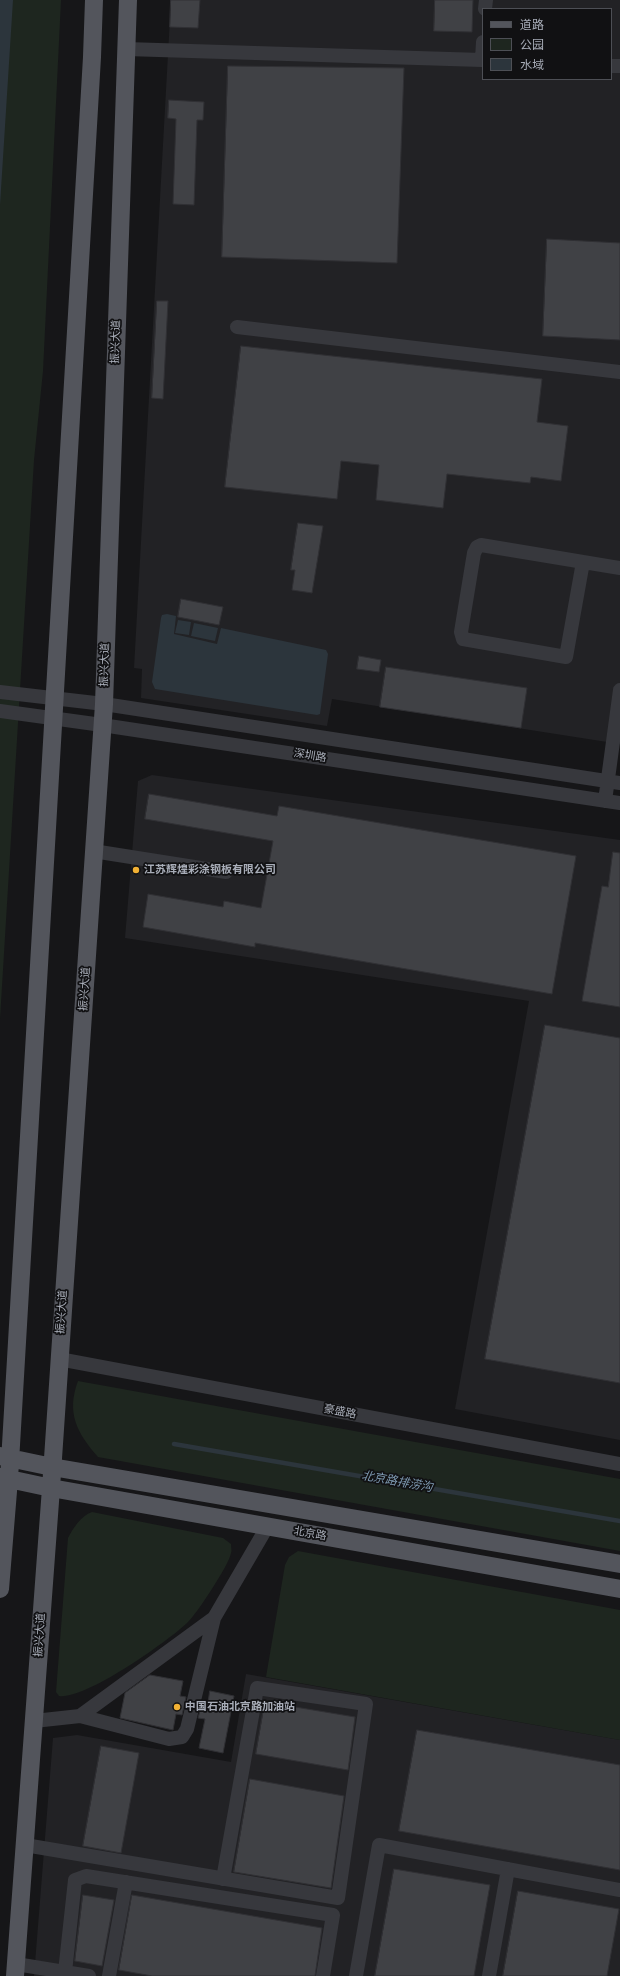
<!DOCTYPE html>
<meta charset="utf-8">
<style>
body{margin:0}
#map{position:relative;width:620px;height:1976px;overflow:hidden;background:#161618;font-family:"Archivo Narrow","Noto Sans SC",sans-serif}
canvas{display:block}
.legend{position:absolute;left:482px;top:8px;width:130px;height:72px;box-sizing:border-box;background:#111113;border:1px solid #4d4f55;margin:0;padding:5px 7px;list-style:none;font-size:12px;color:#a8adb8}
.legend li{display:flex;align-items:center;gap:8px;height:20px}
.legend b{width:20px;border:1px solid #4d4f55}
</style>
<div id="map">
<canvas width="620" height="1976"></canvas>
<ul class="legend">
<li><b style="height:5px;background:#53555c"></b>道路</li>
<li><b style="height:11px;background:#1e261f"></b>公园</li>
<li><b style="height:11px;background:#2c353c"></b>水域</li>
</ul>
</div>
<script>
const ctx = document.querySelector('canvas').getContext('2d');
ctx.lineJoin = 'round';
function fillPath(path, color) { ctx.fillStyle = color; ctx.fill(path, 'evenodd'); }
function strokePath(path, color, width, dash) { ctx.strokeStyle = color; ctx.lineWidth = width; ctx.lineCap = dash ? 'butt' : 'round'; ctx.setLineDash(dash || []); ctx.stroke(path); }
function label(font, color, halo, rows, align = 'center') {
  ctx.font = font + ' "Archivo Narrow","Noto Sans SC",sans-serif'; ctx.lineWidth = 3.5; ctx.setLineDash([]); ctx.textBaseline = 'middle'; ctx.strokeStyle = halo; ctx.fillStyle = color; for (const [text, x, y, turn = 0] of rows) {
    ctx.save(); ctx.translate(x, y); ctx.rotate((+turn || 0) * Math.PI / 180); ctx.textAlign = isNaN(turn) ? turn : align; if (halo) ctx.strokeText(text, 0, 0); ctx.fillText(text, 0, 0); ctx.restore();
  }
}
const built = new Path2D(`
 M171 0H620V744L332 699 327 726 141 698 142 669 134 668ZM483 9H611V79H483Z
 M152 775 620 840V1440L455 1409 529 1001 125 938 138 781Z
 M246 1674 620 1740V1976H34L53 1738 77 1735 231 1762Z`);
const green = new Path2D(`
 M0 0H61L43 371 34 460 0 1019Z
 M78 1381 620 1479V1551L98 1457C77 1433 66 1413 78 1381Z
 M92 1512 223 1538 231 1544C231 1547 232 1551 231 1553 229 1565 196 1615 187 1623 167 1642 85 1700 59 1696L56 1692 68 1538C73 1528 81 1516 92 1512Z
 M298 1551 620 1610V1740L266 1677 285 1565 289 1557Z`);
const water = new Path2D(`
 M0 0H13L0 205Z
 M167 614 176 616 174 634 217 644 221 628 326 650 328 654 320 714 317 715 155 689 152 682 161 618 162 615Z
 M178 620 191 622 189 635 175 633Z
 M194 623 218 628 215 641 191 636Z`);
const stream = new Path2D(`
 M174 1444 620 1521`);
const building = new Path2D(`
 M171 0H200L198 28 170 27Z
 M435 0H473L472 32 434 31Z
 M228 66 404 68 397 263 222 257Z
 M169 100 204 102 203 120H197L194 205 173 204 176 119 168 118Z
 M547 239 620 243V340L543 336Z
 M157 301H168L163 399 152 398Z
 M241 346 542 379 537 422 568 426 561 481 531 477 530 483 447 474 443 508 376 500 379 465 341 461 337 499 225 487Z
 M298 523 323 526 312 593 292 590 295 570H291Z
 M181 599 223 607 219 625 178 617Z
 M359 656 381 660 379 672 357 669Z
 M386 667 527 688 521 728 380 707Z
 M149 794 277 816 279 806 576 856 552 994 255 943V947L143 927 148 894 223 907 224 901 261 908 273 841 145 819Z
 M613 852 620 853V1007L582 1001 602 886 608 887Z
 M545 1025 620 1038V1383L485 1359Z
 M150 1675 183 1681 180 1696 186 1697 182 1715 176 1714 173 1730 120 1718 125 1693Z
 M210 1691 234 1696 223 1753 199 1748 205 1719 198 1718 203 1700 208 1701Z
 M265 1702 355 1717 348 1770 256 1754Z
 M417 1730 620 1765V1870L399 1831Z
 M101 1746 139 1753 121 1853 83 1846Z
 M250 1779 344 1796 331 1888 234 1872Z
 M394 1869 490 1885 474 1976H375Z
 M518 1891 619 1909 607 1976H503Z
 M83 1895 114 1900 102 1966 75 1961Z
 M132 1895 322 1928 315 1976H152L119 1970Z`);
const minor = new Path2D(`
 M485 9 486 0
 M126 49 482 60 483 42
 M611 66H620
 M237 327 620 372
 M583 562 566 657 463 639 461 632 474 553 477 547 481 545 620 568
 M0 692 104 704 620 783
 M0 711 102 725 620 803
 M605 801 620 690
 M93 851 226 872
 M59 1359 620 1464
 M80 1716 214 1618
 M34 1721 80 1716 169 1739 182 1737 187 1729 214 1618 267 1527
 M25 1845 338 1898 366 1704 257 1688 223 1879
 M16 1964 89 1976
 M65 1972 75 1880 86 1876 333 1915 323 1976
 M109 1976 126 1882
 M356 1976 379 1845 620 1890
 M489 1976 508 1869`);
const major = new Path2D(`
 M0 1456 52 1467 620 1564
 M0 1477 51 1488 620 1589
 M0 1589 9 1479 92 57 94 0
 M15 1976 51 1488 104 704 128 0`);
const markers = [
 [136,870,4,"#f2b134"],
 [177,1707,4,"#f2b134"]
];
const streetNames = [
 ["振兴大道",116,342,-88],
 ["振兴大道",105,665,-88],
 ["深圳路",310,756,9],
 ["振兴大道",85,989,-86],
 ["振兴大道",62,1312,-86],
 ["豪盛路",340,1412,11],
 ["北京路",310,1534,10],
 ["振兴大道",40,1635,-86]
];
const poiNames = [
 ["江苏辉煌彩涂钢板有限公司",144,870],
 ["中国石油北京路加油站",185,1707]
];
const waterNames = [
 ["北京路排涝沟",397,1482,10]
];
fillPath(built, '#222225');
fillPath(green, '#1e261f');
fillPath(water, '#2c353c');
strokePath(stream, '#2c353c', 4.5);
fillPath(building, '#404145');
strokePath(building, '#303034', 1);
strokePath(minor, '#37383d', 14);
strokePath(major, '#53555c', 18);
for (const [x, y, r, color] of markers) { const dot = new Path2D(); dot.arc(x, y, r, 0, 2 * Math.PI); ctx.fillStyle = color; ctx.fill(dot); strokePath(dot, '#111113', 1.5); }
label('11px', '#a8adb8', '#111113', streetNames);
label('bold 11px', '#a8adb8', '#111113', poiNames, 'left');
label('italic 12px', '#7f9bb3', '#111113', waterNames);
</script>
